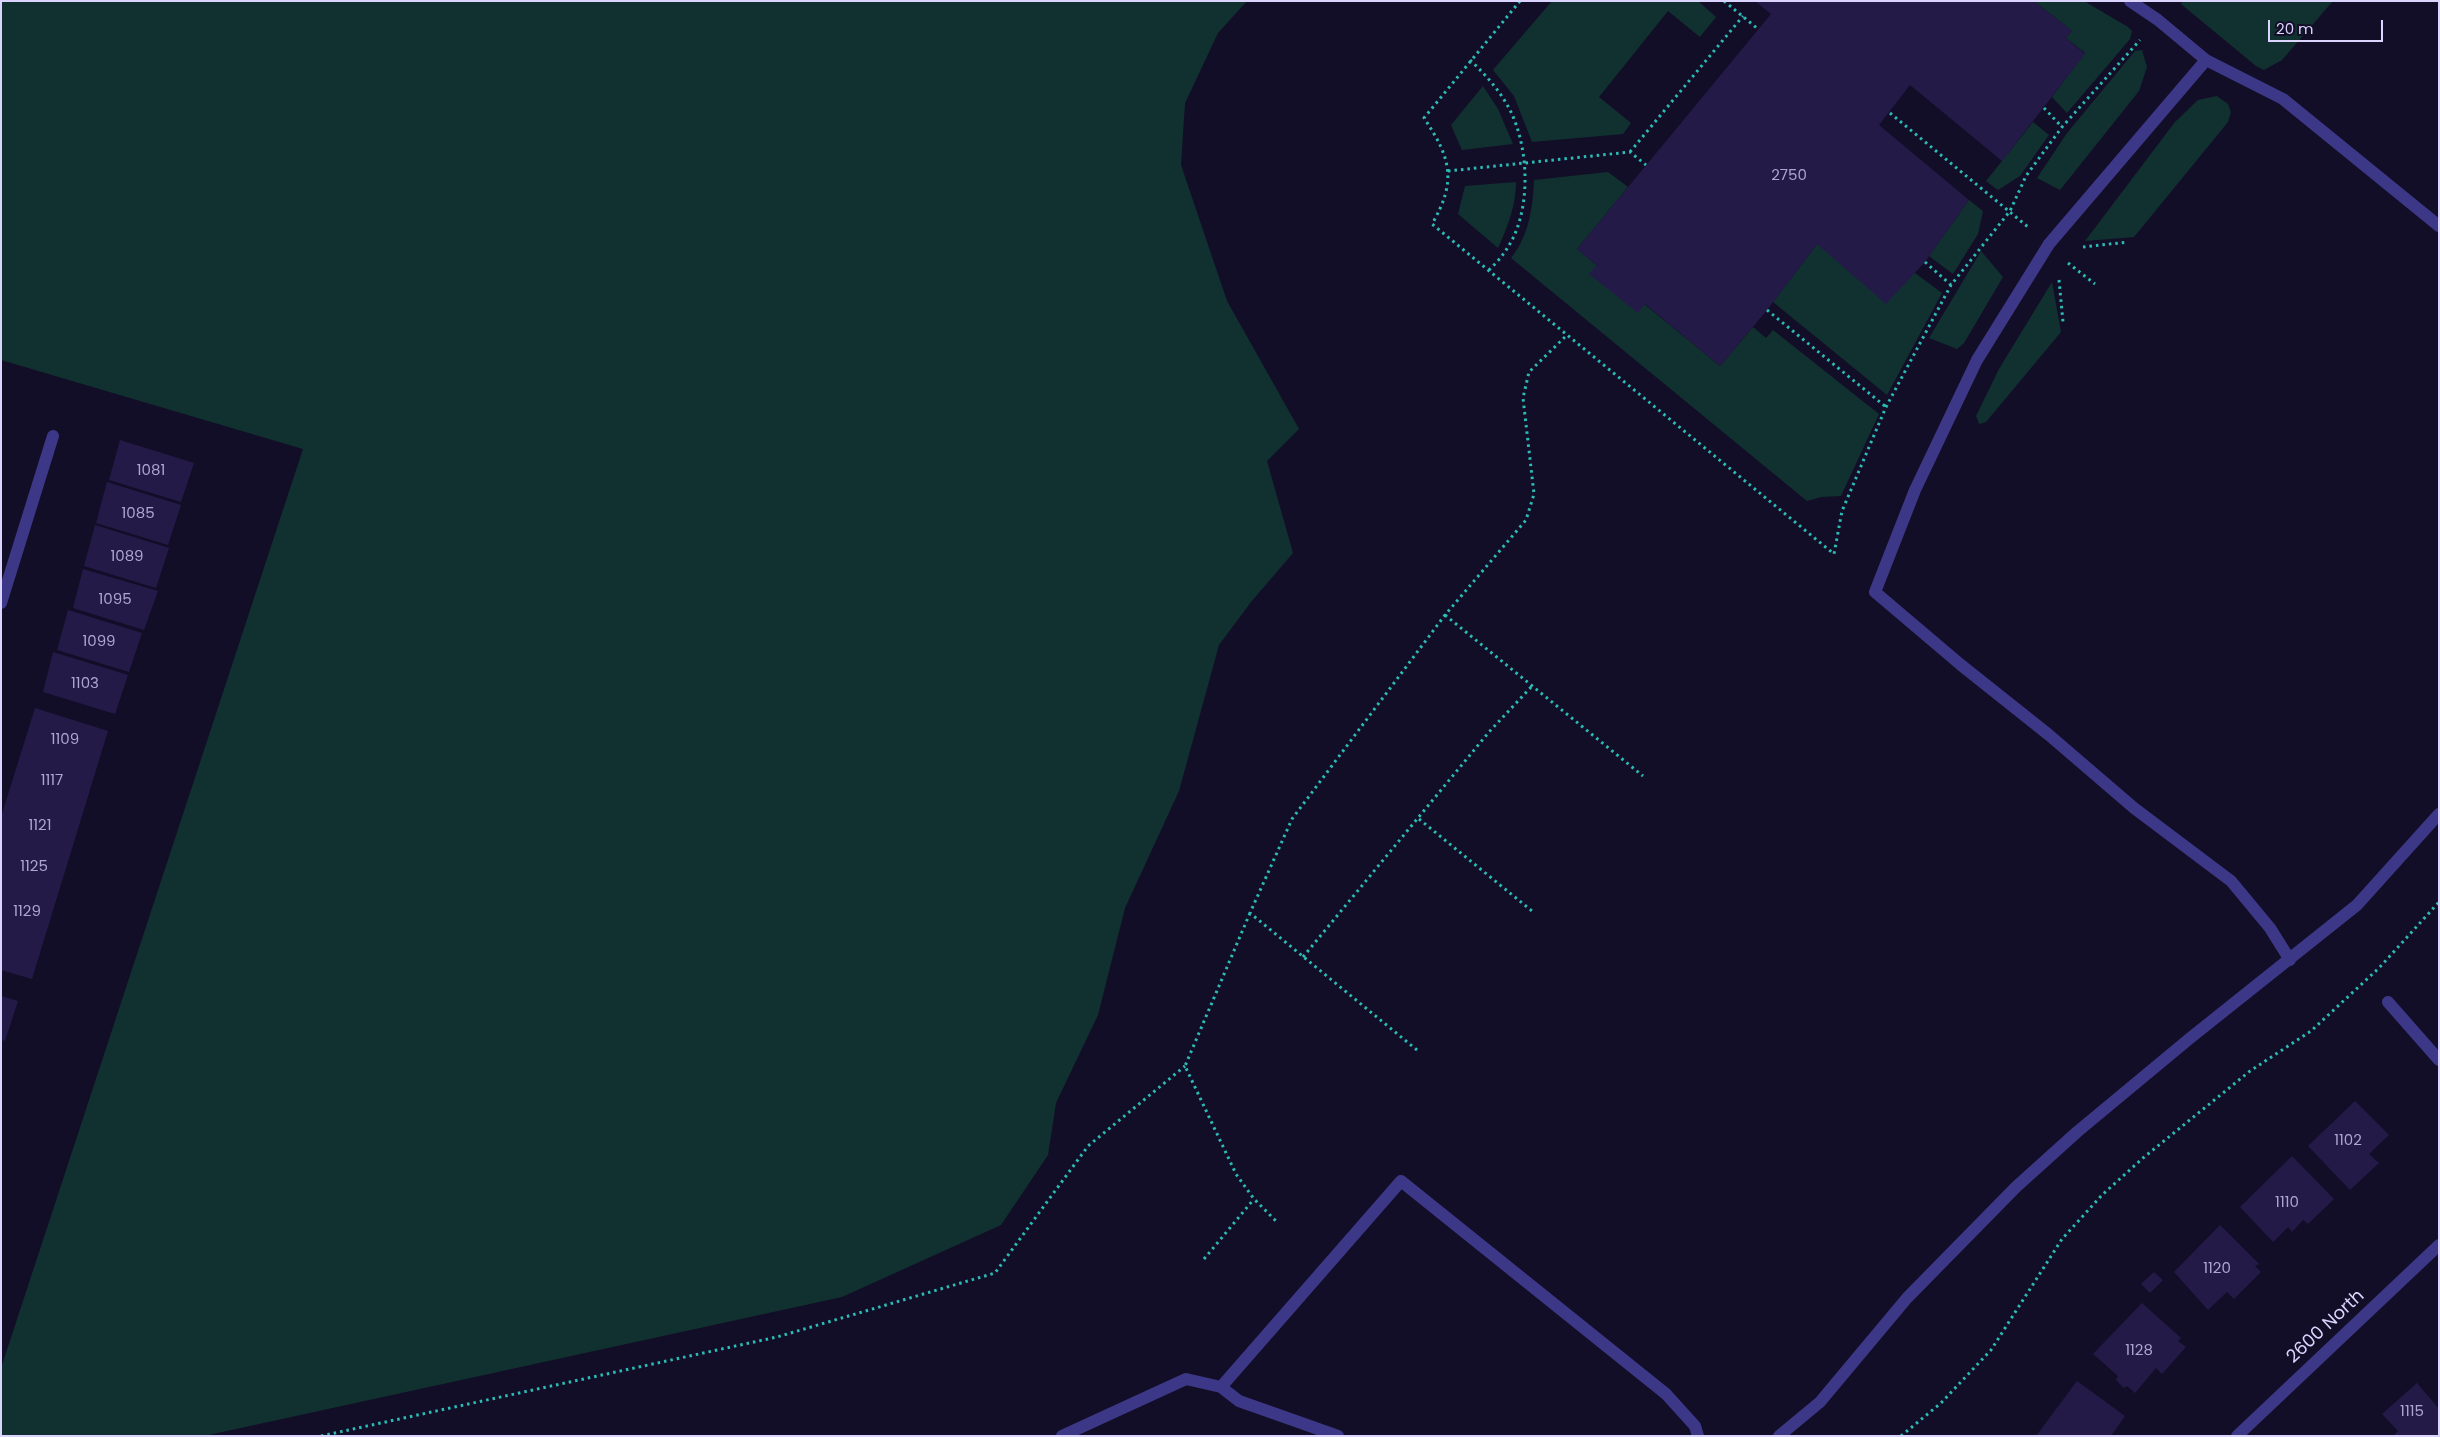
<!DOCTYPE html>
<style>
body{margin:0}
#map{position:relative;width:2440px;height:1437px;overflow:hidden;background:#130e27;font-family:Poppins,sans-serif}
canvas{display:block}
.frame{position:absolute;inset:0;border:2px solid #dad4ff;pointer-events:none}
.scale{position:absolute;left:2268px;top:20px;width:115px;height:22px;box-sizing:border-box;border:2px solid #dad4ff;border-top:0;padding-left:6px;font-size:15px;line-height:18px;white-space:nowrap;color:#dad4ff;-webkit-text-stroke:4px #130e27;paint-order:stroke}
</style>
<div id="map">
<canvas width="2440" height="1437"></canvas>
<div class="frame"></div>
<div class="scale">20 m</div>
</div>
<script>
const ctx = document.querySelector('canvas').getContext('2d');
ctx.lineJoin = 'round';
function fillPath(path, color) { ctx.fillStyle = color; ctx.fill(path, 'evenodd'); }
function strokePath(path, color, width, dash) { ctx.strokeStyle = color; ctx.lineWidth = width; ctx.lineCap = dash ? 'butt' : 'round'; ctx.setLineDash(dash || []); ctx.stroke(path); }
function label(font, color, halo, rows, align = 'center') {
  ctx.font = font + ' Poppins,sans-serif'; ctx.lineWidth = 4.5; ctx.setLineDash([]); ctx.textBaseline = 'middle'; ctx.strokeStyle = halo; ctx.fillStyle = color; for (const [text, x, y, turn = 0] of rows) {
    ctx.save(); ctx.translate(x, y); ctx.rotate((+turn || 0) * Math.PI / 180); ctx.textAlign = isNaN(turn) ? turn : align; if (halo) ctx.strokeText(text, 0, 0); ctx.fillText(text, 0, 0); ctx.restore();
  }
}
const green = new Path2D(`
 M1 1H1247L1218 33 1185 103 1181 165 1227 301 1299 429 1267 461 1293 553 1251 602 1219 645 1179 791 1125 908 1098 1015 1056 1103 1048 1155 1001 1225 842 1297 204 1436H1V1368L303 449 1 360Z
 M1552 1H1698L1716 17 1700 37 1668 11 1599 97 1631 123 1623 134 1532 142 1514 96 1493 70Z
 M2034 1H2084L2128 27 2132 31 2130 39 2067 113 2052 97 2085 53 2066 38 2072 31Z
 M2183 1H2333L2282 60 2264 70 2256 66 2181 4Z
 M2142 50 2147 67 2139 91 2060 190 2037 178 2067 133 2135 51Z
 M1483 86 1498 109 1513 144 1462 150 1451 125Z
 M2217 96 2228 104 2231 112 2228 122 2134 237 2085 241 2175 122 2198 100Z
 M2033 122 2049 135 2020 176 1998 190 1986 181Z
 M1608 172 1628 187 1577 249 1720 366 1753 327 1766 338 1773 330 1879 414 1841 496 1821 497 1807 501 1511 258C1529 236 1533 207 1534 180Z
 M1516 182C1516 205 1508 226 1498 248L1458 214 1465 186Z
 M1969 200 1983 211 1978 234 1953 274 1929 256Z
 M1817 244 1915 273 1942 293 1887 395 1773 302Z
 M1981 251 2003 277 1964 343 1957 349 1929 338Z
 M2052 282 2061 332 1986 422 1979 424 1976 416 1999 369Z`);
const building = new Path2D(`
 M1755 1H2034L2072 31 2066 38 2085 54 2002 161 1910 85 1879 125 1969 200 1925 262 1886 304 1817 244 1767 310 1720 366 1645 304 1638 313 1589 274 1597 265 1577 249 1771 14Z
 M120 440 194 463 181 502 109 480Z
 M107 482 181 505 168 545 96 523Z
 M95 525 169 548 156 588 84 566Z
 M83 569 158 591 144 630 73 608Z
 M68 610 142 633 129 672 57 650Z
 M53 652 128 675 115 714 43 692Z
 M35 708 108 731 32 979 1 970V817Z
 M1 996 18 1001 5 1041 1 1039Z
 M2355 1101 2389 1135 2369 1154 2379 1163 2350 1190 2308 1146Z
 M2292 1156 2334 1199 2308 1224 2303 1220 2292 1232 2288 1227 2273 1242 2240 1207Z
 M2220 1225 2259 1264 2255 1266 2261 1272 2234 1299 2227 1292 2208 1310 2174 1272Z
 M2154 1272 2163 1280 2150 1293 2141 1284Z
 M2142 1303 2181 1338 2178 1341 2186 1347 2162 1374 2156 1368 2135 1393 2127 1386 2124 1388 2116 1380 2118 1376 2093 1354Z
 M2077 1381 2125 1416 2111 1436H2036Z
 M2417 1383 2439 1409V1436H2393L2398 1431 2382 1414Z`);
const path = new Path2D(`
 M1520 1 1424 118C1451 158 1457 181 1432 224L1834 554 1842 511 1886 407 1951 285 2010 211 2026 176 2062 127 2140 40
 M1724 1 1758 29
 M1470 60C1486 75 1500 91 1510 110 1530 150 1532 216 1504 253 1500 259 1494 265 1489 270
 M2044 108 2062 127
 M1890 113 2028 227
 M1630 152 1743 16
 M1448 171 1630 152 1646 165
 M2083 247 2128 242
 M1925 262 1951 285
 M2068 263 2095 284
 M2059 280 2063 322
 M1767 310 1886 407
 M1445 615 1643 776
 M1419 819 1532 911
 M1250 913 1185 1066 1236 1174 1254 1199 1276 1221
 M1303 957 1489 732 1533 685
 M1417 1050 1250 913 1292 819 1445 615 1526 520 1534 494 1523 398 1529 372 1567 335
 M1204 1259 1254 1199
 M321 1436 777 1337 995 1273 1088 1146 1185 1066
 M1901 1436 1941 1403 1991 1350 2062 1239 2102 1195 2143 1158 2250 1071 2311 1031 2379 968 2439 902`);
const minor = new Path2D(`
 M2130 1 2158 20 2206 60 2283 99 2439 226
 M2206 60 2049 244 1977 360 1915 490 1875 592 1961 665 2049 735 2134 808 2231 881 2270 928 2290 960
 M1 603 53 436
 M2388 1002 2439 1060
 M1221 1387 1401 1181 1666 1394 1695 1426 1698 1436
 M1062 1436 1186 1379 1221 1387 1239 1401 1338 1436
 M1779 1436 1820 1402 1907 1298 2016 1187 2077 1132 2189 1039 2357 905 2439 814
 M2237 1436 2439 1245`);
const numberNames = [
 ["2750",1789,176],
 ["1081",151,471],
 ["1085",138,514],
 ["1089",127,557],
 ["1095",115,600],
 ["1099",99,642],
 ["1103",85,684],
 ["1109",65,740],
 ["1117",52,781],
 ["1121",40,826],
 ["1125",34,867],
 ["1129",27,912],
 ["1102",2348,1141],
 ["1110",2287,1203],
 ["1120",2217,1269],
 ["1128",2139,1351],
 ["1115",2412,1412]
];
const streetNames = [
 ["2600 North",2326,1327,-43]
];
fillPath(green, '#113130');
fillPath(building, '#241a48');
strokePath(path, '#2bbcb5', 3, [2.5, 4]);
strokePath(minor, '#3c3887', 12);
label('15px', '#aca6d1', null, numberNames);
label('18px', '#dad4ff', '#130e27', streetNames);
</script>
